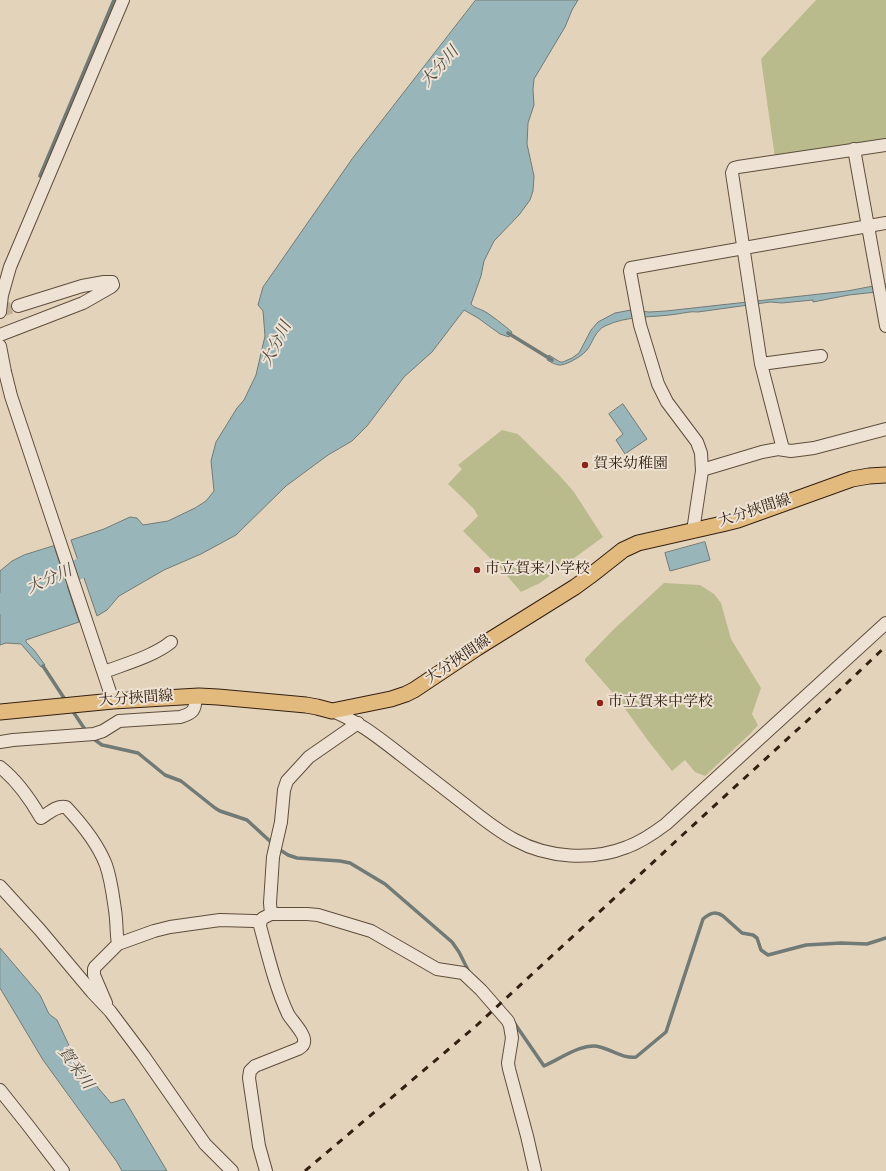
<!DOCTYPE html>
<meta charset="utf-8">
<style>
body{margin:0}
canvas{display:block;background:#e4d3bb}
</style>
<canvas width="886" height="1171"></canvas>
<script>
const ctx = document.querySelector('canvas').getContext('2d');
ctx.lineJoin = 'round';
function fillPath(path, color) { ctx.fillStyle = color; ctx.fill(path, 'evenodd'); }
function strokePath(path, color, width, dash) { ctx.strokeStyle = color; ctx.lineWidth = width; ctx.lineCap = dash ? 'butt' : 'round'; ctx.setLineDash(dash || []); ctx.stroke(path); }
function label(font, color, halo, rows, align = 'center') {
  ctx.font = font + ' "Sorts Mill Goudy","Noto Serif JP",serif'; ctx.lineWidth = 4; ctx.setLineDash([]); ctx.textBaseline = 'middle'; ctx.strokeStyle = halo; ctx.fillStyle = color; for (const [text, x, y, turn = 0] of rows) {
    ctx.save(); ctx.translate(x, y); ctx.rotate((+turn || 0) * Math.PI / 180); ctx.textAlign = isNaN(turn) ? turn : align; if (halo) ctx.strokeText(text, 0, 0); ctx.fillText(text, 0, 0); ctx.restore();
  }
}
const green = new Path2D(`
 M816 0H886V139L775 158 761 59Z
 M502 430 518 434 560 476 574 492 603 537 540 583 521 592 502 570 463 531 478 516 474 509 448 484 462 469 458 465Z
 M664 583 700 585 714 594 721 603 731 639 761 688 752 714 758 725 751 733 705 776 695 772 685 760 672 771 649 742 618 699 585 661V659L614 629Z`);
const water = new Path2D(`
 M476 0H578L572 10 565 27 534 79 533 90 534 105 528 123 527 144 534 176 533 191 530 200 519 215 494 241 484 261 481 276 471 304C475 308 477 308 482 310 489 313 506 327 512 332L509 337 500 334 478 318 464 310 432 352 404 377 367 426 352 441 328 455 286 486 236 535 201 554 164 570 119 596 107 610 97 616 71 540 104 529 130 517 137 518 143 525 168 521 195 508 206 501 214 491 211 461 216 442 237 408 244 400 256 375 265 336 263 311 258 305 263 287 352 159Z
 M886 284V291L849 295 813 302V300L782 303 770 302 698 312C691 311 685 313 677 314 652 318 628 315 605 326 595 331 593 342 587 350 583 355 577 358 572 361 560 367 558 366 547 360L549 355 560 362H563L572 358 579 353 591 330 598 322 615 313 631 310 649 312 666 311 847 291Z
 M623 404 647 439 625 454 616 440 623 434 609 414Z
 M705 542 710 560 670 571 665 553Z
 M54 546 79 622 26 640V642L34 650 45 665 41 667 21 644 6 643 0 645V571L12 561 24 555Z
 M0 948 40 995 49 1014 57 1020 73 1054 99 1089 111 1103 124 1099 167 1171H122L117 1162 43 1060 0 988Z`);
const stream = new Path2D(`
 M40 176 114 0
 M508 333 552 360
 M43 666 66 701
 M72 710 86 731
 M91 737 102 745 107 746 138 753 165 775 181 781 215 808 220 811 247 820 273 844
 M277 848 288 855 297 858 340 861 350 863 385 884 452 942 459 952 469 972
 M513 1021 544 1066C560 1059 583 1042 600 1047 612 1050 624 1059 636 1057L666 1032 703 919C709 914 715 910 723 916L742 933 753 935 757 938 761 950 768 955 806 945 841 943 867 944 886 938`);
const river = new Path2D(`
 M0 604 106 557`);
const minorTunnel = new Path2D(`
 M0 311 18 306`);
const minor = new Path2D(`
 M854 149 886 326
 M0 312 2 295 10 267 123 0
 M0 335 83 303 111 287 113 285 112 282H104L82 286 18 306
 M0 346 5 372 11 396 113 701
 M761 364 821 356
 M783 449 761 364 732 173 734 168 738 167 886 145
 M702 470 762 452 778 449 791 451 814 448 886 429
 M693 531 702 471 701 453 697 442 667 402 658 384 640 325 630 271 631 268 886 223
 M104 672C125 664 154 656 171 642
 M332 711C358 721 379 738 401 755 423 772 446 790 468 807 483 819 498 831 515 840 548 858 592 861 627 847 641 842 654 833 666 824L886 623
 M0 742 13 740 94 734 103 731 119 721 180 717C194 713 195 710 196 697
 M0 767C18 781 30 799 41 818 49 813 57 805 66 807 81 823 98 844 106 865 111 879 113 896 115 910 117 922 116 933 118 944
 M0 886 40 930 92 992 110 1011 143 1055 205 1144 232 1171
 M271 914 270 903 273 857 281 822 284 790 287 781 309 757 358 723
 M106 1003 94 975V969L95 967 118 944 154 931 170 927 220 920 254 921 260 922
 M0 1090 27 1124 63 1171
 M266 1171 259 1146 249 1078 250 1071 255 1066 298 1049C301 1047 304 1046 304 1042 306 1035 292 1021 288 1014 275 986 268 955 260 926L261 920 263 918 271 914H307L318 915 371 931 437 969 463 973 481 990 508 1021 510 1026 512 1038 508 1063 509 1069 527 1136 535 1171`);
const major = new Path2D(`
 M0 712 113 701 199 696 218 697 306 705 317 707 332 711 391 699 406 694 414 690 477 648 575 587 590 576 623 550 638 543 722 524 738 520 852 479 869 476 886 475`);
const rail = new Path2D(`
 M305 1171 476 1026 689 829 808 720 886 646`);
const markers = [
 [585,465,4,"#8f2418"],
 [477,570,4,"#8f2418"],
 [600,703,4,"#8f2418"]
];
const poiNames = [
 ["賀来幼稚園",593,465],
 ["市立賀来小学校",485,570],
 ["市立賀来中学校",608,703]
];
const streetNames = [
 ["大分挾間線",755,512,-18],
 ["大分挾間線",459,661,-34],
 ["大分挾間線",136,700,-4]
];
const waterNames = [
 ["大分川",441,68,-48],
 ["大分川",278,345,-63],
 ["大分川",50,581,-24],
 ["賀来川",74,1069,55]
];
fillPath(green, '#babb8c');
fillPath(water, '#98b6b9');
strokePath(water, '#707a76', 1);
strokePath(stream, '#707a76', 3.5);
strokePath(river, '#98b6b9', 20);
strokePath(minorTunnel, '#c1af99', 12, [12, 6]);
strokePath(minor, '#5f4d3c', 14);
strokePath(major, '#332011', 17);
strokePath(minor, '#ede2d3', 12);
strokePath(major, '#e2ba7e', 15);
strokePath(rail, '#332011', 3, [7, 7]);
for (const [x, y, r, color] of markers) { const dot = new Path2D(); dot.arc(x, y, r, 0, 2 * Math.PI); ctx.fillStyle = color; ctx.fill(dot); strokePath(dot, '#ede2d3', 1.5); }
label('15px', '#332011', '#ede2d3', poiNames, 'left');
label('15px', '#332011', '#ede2d3', streetNames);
label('italic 16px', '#514d43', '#ede2d3', waterNames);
</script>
